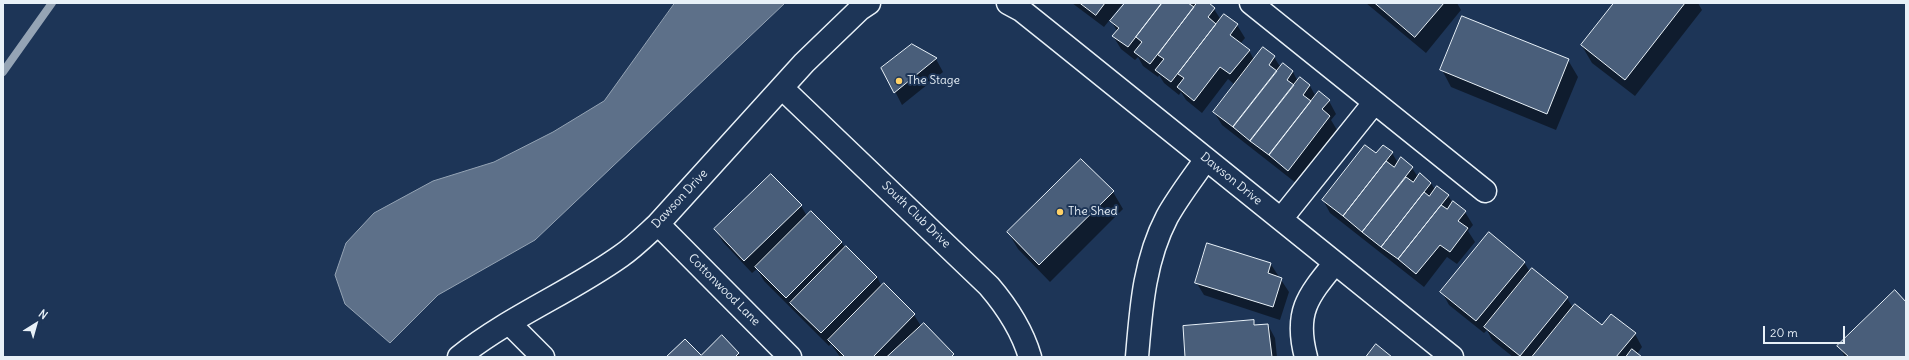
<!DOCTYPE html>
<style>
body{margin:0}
#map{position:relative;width:1909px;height:360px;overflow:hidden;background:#1d3557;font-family:Delius,sans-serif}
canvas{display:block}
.frame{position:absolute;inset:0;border:4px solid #e8f1f8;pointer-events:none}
.north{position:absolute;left:16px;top:304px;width:40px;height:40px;-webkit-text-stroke:3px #1d3557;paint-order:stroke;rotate:37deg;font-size:11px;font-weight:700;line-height:16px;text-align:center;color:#e8f1f8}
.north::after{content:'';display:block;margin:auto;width:14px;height:18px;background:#e8f1f8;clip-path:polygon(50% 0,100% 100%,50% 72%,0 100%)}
.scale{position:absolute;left:1763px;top:326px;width:82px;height:18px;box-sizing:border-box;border:2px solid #e8f1f8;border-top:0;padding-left:5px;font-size:12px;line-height:14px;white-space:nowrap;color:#e8f1f8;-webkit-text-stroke:3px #1d3557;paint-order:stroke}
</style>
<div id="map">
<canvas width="1909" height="360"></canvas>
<div class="frame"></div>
<div class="north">N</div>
<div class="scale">20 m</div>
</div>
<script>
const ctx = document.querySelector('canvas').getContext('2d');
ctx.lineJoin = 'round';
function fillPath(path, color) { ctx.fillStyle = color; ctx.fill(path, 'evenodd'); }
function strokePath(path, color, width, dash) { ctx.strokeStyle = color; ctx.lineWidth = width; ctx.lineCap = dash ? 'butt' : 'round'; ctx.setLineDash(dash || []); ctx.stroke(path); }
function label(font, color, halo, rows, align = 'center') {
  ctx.font = font + ' Delius,sans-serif'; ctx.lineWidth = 4; ctx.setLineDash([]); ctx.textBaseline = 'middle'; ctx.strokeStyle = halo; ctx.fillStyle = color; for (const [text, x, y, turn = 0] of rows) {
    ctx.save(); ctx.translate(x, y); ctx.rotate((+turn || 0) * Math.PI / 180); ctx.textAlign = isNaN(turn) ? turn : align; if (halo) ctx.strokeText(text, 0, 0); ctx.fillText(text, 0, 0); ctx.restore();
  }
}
const water = new Path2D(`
 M675 3H785L535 240 438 295 390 343 345 304 335 275 346 243 374 213 433 181 494 162 553 132 604 101Z`);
const shadow = new Path2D(`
 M1072 3H1123L1104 27Z
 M1126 3H1207L1214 9 1221 20 1237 25 1245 38 1240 44 1249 50 1254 60 1264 48 1274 57 1281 68 1283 65 1293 72 1298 82 1301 79 1310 86 1316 97 1329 101 1336 114 1331 120 1337 130 1296 183 1222 125 1214 112 1235 85 1228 79 1202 113 1186 100 1181 92 1179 95 1164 83 1159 75 1158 77 1143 66 1138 57 1135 60 1121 49 1113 36 1117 31 1112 22Z
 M1366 3H1457L1461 10 1426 53Z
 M1616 3H1698L1702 10 1635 96 1592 63 1582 46Z
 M912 46 936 59 943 72 902 105 883 68Z
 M1568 60 1578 77 1556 130 1451 87 1442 70Z
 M1392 153 1398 163 1412 168 1418 177 1420 175 1431 183 1435 190 1448 195 1453 204 1465 212 1473 225 1468 231 1475 242 1457 264 1447 257 1424 287 1330 213 1323 200 1376 155Z
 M1081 160 1113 192 1123 209 1050 282 1018 249 1008 232Z
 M801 206 807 216 811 212 842 243 845 248 846 247 877 277 882 287 884 285 914 315 921 326 924 324 954 357H840L831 344 829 346 764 281 757 269 752 273 723 242 715 229Z
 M1524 262 1530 272 1567 298 1573 308 1602 326 1635 334 1642 347 1637 354 1641 357H1513L1492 340 1487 330 1484 333 1449 305 1442 292Z
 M1270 263 1289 292 1280 320 1204 295 1196 282Z
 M1906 303V357H1845L1839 346Z
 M1253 321 1256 326 1268 325 1275 338 1277 357H1186Z
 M722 336 741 357H668H701Z`);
const stream = new Path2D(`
 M3 72 52 3`);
const building = new Path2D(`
 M1080 3H1105L1096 15Z
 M1125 3H1162L1128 47 1112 36 1119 28 1110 21Z
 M1162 3H1188L1194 7 1150 64 1134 52 1142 42 1136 37Z
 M1197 3H1209L1215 8 1208 17 1216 24 1171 82 1155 70 1164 59 1158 55Z
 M1375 3H1444L1415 37Z
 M1614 3H1685L1625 80 1581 45Z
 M1224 14 1238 24 1230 35 1250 50 1230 74 1220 67 1194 101 1177 87 1184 78 1178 74Z
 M1462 16 1569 59 1547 114 1440 70Z
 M912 44 937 58 894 93 881 68Z
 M1263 47 1275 56 1269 65 1277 71 1233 127 1213 112Z
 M1283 63 1293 71 1287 80 1294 85 1250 141 1233 127Z
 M1300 77 1310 85 1303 95 1311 101 1269 155 1250 141Z
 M1319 91 1330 100 1322 109 1330 116 1288 171 1269 155Z
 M1365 145 1376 153 1383 145 1393 152 1343 216 1322 200Z
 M1401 157 1413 167 1362 232 1343 216 1386 161 1394 167Z
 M1081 159 1114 191 1039 265 1007 232Z
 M1420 173 1431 183 1381 247 1362 232 1406 177 1413 182Z
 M771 174 802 205 744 261 714 229Z
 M1437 186 1449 195 1398 259 1381 247 1424 192 1429 196Z
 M1453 201 1466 211 1458 221 1468 228 1450 252 1440 245 1416 274 1398 259 1441 205 1447 209Z
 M811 211 842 242 786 298 755 267Z
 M1489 232 1525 262 1476 321 1440 292Z
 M1207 243 1271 263 1268 273 1282 278 1273 307 1195 283Z
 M846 246 877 277 821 333 790 303Z
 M1532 268 1568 297 1520 356 1484 327Z
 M884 283 915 314 873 357H845L828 340Z
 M1895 290 1906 302V357H1849L1837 346Z
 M1575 304 1602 325 1611 314 1636 333 1616 357H1532Z
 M1254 320V325L1268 324 1272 357H1185L1183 326Z
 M924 323 954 354 951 357H887Z
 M722 335 739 353 735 357H666L685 339 701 355Z
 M1376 344 1392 357H1366Z
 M1632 349 1642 357H1626Z`);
const minor = new Path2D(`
 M1008 3 1021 10 1056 38 1452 357
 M1251 3 1485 191
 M782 88 989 286C1007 307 1022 330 1030 357
 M1281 219 1374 103
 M658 224 790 357
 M510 324 543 357
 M459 357C509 317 569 293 621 256 634 247 646 235 658 224L804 63 860 9 869 3
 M1137 357C1141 309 1144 261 1167 217 1178 197 1193 178 1206 159
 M1306 357C1294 312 1308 296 1335 263`);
const markers = [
 [899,81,4,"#ffd166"],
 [1060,212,4,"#ffd166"]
];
const poiNames = [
 ["The Stage",907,81],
 ["The Shed",1068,212]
];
const streetNames = [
 ["Dawson Drive",1231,179,39],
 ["Dawson Drive",680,199,-47],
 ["South Club Drive",916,215,44],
 ["Cottonwood Lane",724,290,45]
];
fillPath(water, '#5d7089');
strokePath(water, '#95a4b5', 1);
fillPath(shadow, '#0007');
strokePath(stream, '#95a4b5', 8);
fillPath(building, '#495e7a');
strokePath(building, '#e8f1f8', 1);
strokePath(minor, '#e8f1f8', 25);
strokePath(minor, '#1d3557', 22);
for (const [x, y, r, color] of markers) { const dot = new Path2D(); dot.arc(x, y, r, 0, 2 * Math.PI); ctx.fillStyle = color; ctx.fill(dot); strokePath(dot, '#1d3557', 1.5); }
label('12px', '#e8f1f8', '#1d3557', poiNames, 'left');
label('12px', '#e8f1f8', '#1d3557', streetNames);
</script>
